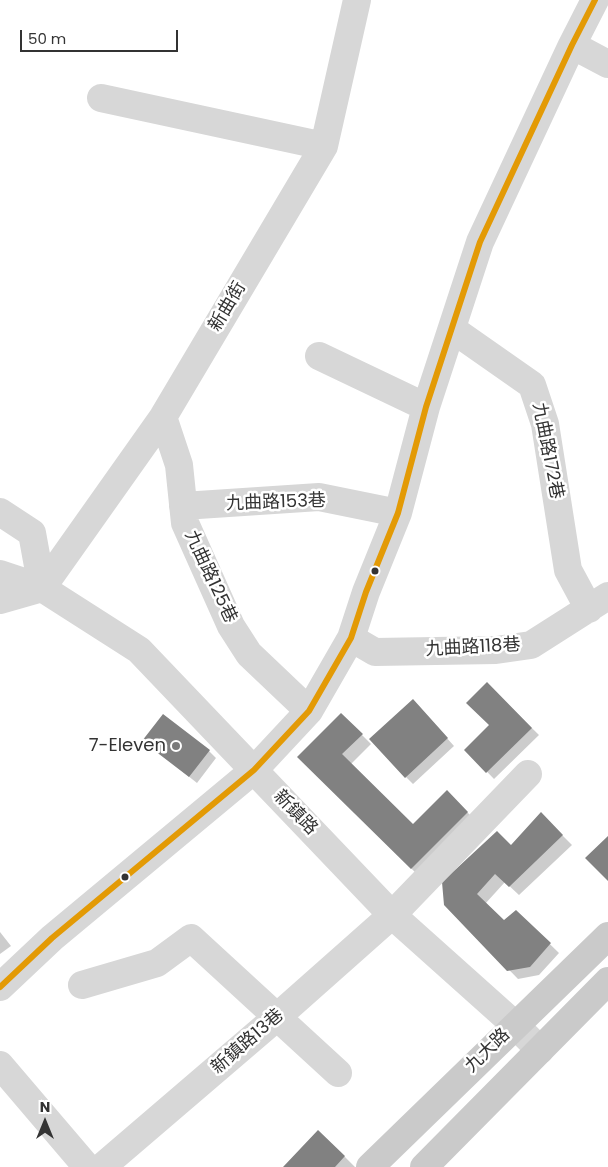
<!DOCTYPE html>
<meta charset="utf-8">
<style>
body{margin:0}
#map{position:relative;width:608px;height:1167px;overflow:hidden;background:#fff;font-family:Poppins,sans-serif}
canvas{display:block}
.north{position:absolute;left:20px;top:1097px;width:50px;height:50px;-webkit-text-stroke:4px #fff;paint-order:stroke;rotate:0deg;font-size:14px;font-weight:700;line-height:20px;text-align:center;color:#333}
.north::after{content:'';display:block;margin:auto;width:18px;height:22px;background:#333;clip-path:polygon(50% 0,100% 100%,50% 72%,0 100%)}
.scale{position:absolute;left:20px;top:30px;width:158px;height:22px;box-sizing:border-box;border:2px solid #333;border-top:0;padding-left:6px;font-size:15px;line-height:18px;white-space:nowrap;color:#333;-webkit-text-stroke:4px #fff;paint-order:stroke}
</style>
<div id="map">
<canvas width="608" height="1167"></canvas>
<div class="north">N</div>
<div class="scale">50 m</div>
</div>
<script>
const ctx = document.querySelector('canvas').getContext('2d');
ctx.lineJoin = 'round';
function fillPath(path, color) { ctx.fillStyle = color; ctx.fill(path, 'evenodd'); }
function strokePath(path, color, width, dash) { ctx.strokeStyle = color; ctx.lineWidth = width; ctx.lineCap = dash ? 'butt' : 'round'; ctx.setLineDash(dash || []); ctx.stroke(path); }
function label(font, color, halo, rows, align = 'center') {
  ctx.font = font + ' Poppins,"Noto Sans TC",sans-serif'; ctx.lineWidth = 5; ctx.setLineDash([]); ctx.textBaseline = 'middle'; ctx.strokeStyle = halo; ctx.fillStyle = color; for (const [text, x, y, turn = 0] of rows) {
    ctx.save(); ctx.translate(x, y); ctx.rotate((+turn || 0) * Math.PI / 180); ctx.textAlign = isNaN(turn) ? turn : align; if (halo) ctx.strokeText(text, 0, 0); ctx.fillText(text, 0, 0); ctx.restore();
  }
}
const shadow = new Path2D(`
 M487 684 539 735 494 779 466 750 490 726Z
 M420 708 454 746 413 784 406 777Z
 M341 714 371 744 351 764 413 826 447 792 477 822 421 878 298 757Z
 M144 741 209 751 216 758 197 783Z
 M541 814 572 845 519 895 505 882 485 904 504 922 516 911 559 953 539 975 518 979 445 904 511 847Z
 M0 932 11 946 0 954Z
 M318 1132 345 1157 355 1167H285Z`);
const building = new Path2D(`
 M487 682 532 728 486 773 464 750 489 725 466 703Z
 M413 699 448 738 405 778 369 739Z
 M341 713 363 734 342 754 413 824 447 790 468 812 411 869 297 757Z
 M163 714 210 750 189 777 142 741Z
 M541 812 563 835 509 887 495 874 477 894 504 920 516 910 551 943 530 967 507 971 444 905 442 882 497 831 511 845Z
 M608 836V881L585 858Z
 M318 1130 345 1156 335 1167H283Z`);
const minor = new Path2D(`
 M572 45 608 64
 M101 98 324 146
 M452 329 532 385 545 424 568 570 589 609
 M319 356 426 407
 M163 417 179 465 185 523 231 626 249 654 309 711
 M183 506 319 497 398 513
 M0 512 32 533 42 588
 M0 574 42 588 139 650 392 915 515 1025 540 1050
 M42 588 163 417 324 146 357 0
 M0 600 42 588
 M351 638 375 652 496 650 531 645 608 596
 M82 985 157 963 191 938 338 1073
 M0 987 52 938 254 770 309 711 351 638 366 592 398 513 426 407 480 242 572 45 595 0
 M0 1065 87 1167
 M102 1167 277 1017 392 915 528 774`);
const major = new Path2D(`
 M370 1167 608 936
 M424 1167 608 981`);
const bus1 = new Path2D(`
 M0 987 52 938 254 770 309 711 351 638 366 592 398 513 426 407 480 242 572 45 595 0`);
const markers = [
 [375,571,4.5,"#333"],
 [176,746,5,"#7a7a7a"],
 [125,877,4.5,"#333"]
];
const streetNames = [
 ["新曲街",228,307,-59],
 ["九曲路172巷",547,451,79],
 ["九曲路153巷",276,503,-2],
 ["九曲路125巷",210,577,65],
 ["九曲路118巷",473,648,-3],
 ["新鎮路",295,813,46],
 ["新鎮路13巷",248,1042,-41],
 ["九大路",488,1051,-44]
];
const poiNames = [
 ["7-Eleven",166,746]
];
fillPath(shadow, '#0003');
fillPath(building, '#818181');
strokePath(minor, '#d7d7d7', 28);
strokePath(major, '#cacaca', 28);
strokePath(bus1, '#e39a05', 6);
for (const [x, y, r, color] of markers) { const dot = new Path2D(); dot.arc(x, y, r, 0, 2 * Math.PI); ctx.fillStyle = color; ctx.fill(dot); strokePath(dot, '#fff', 2); }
label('18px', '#333', '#fff', streetNames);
label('18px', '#333', '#fff', poiNames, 'right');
</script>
